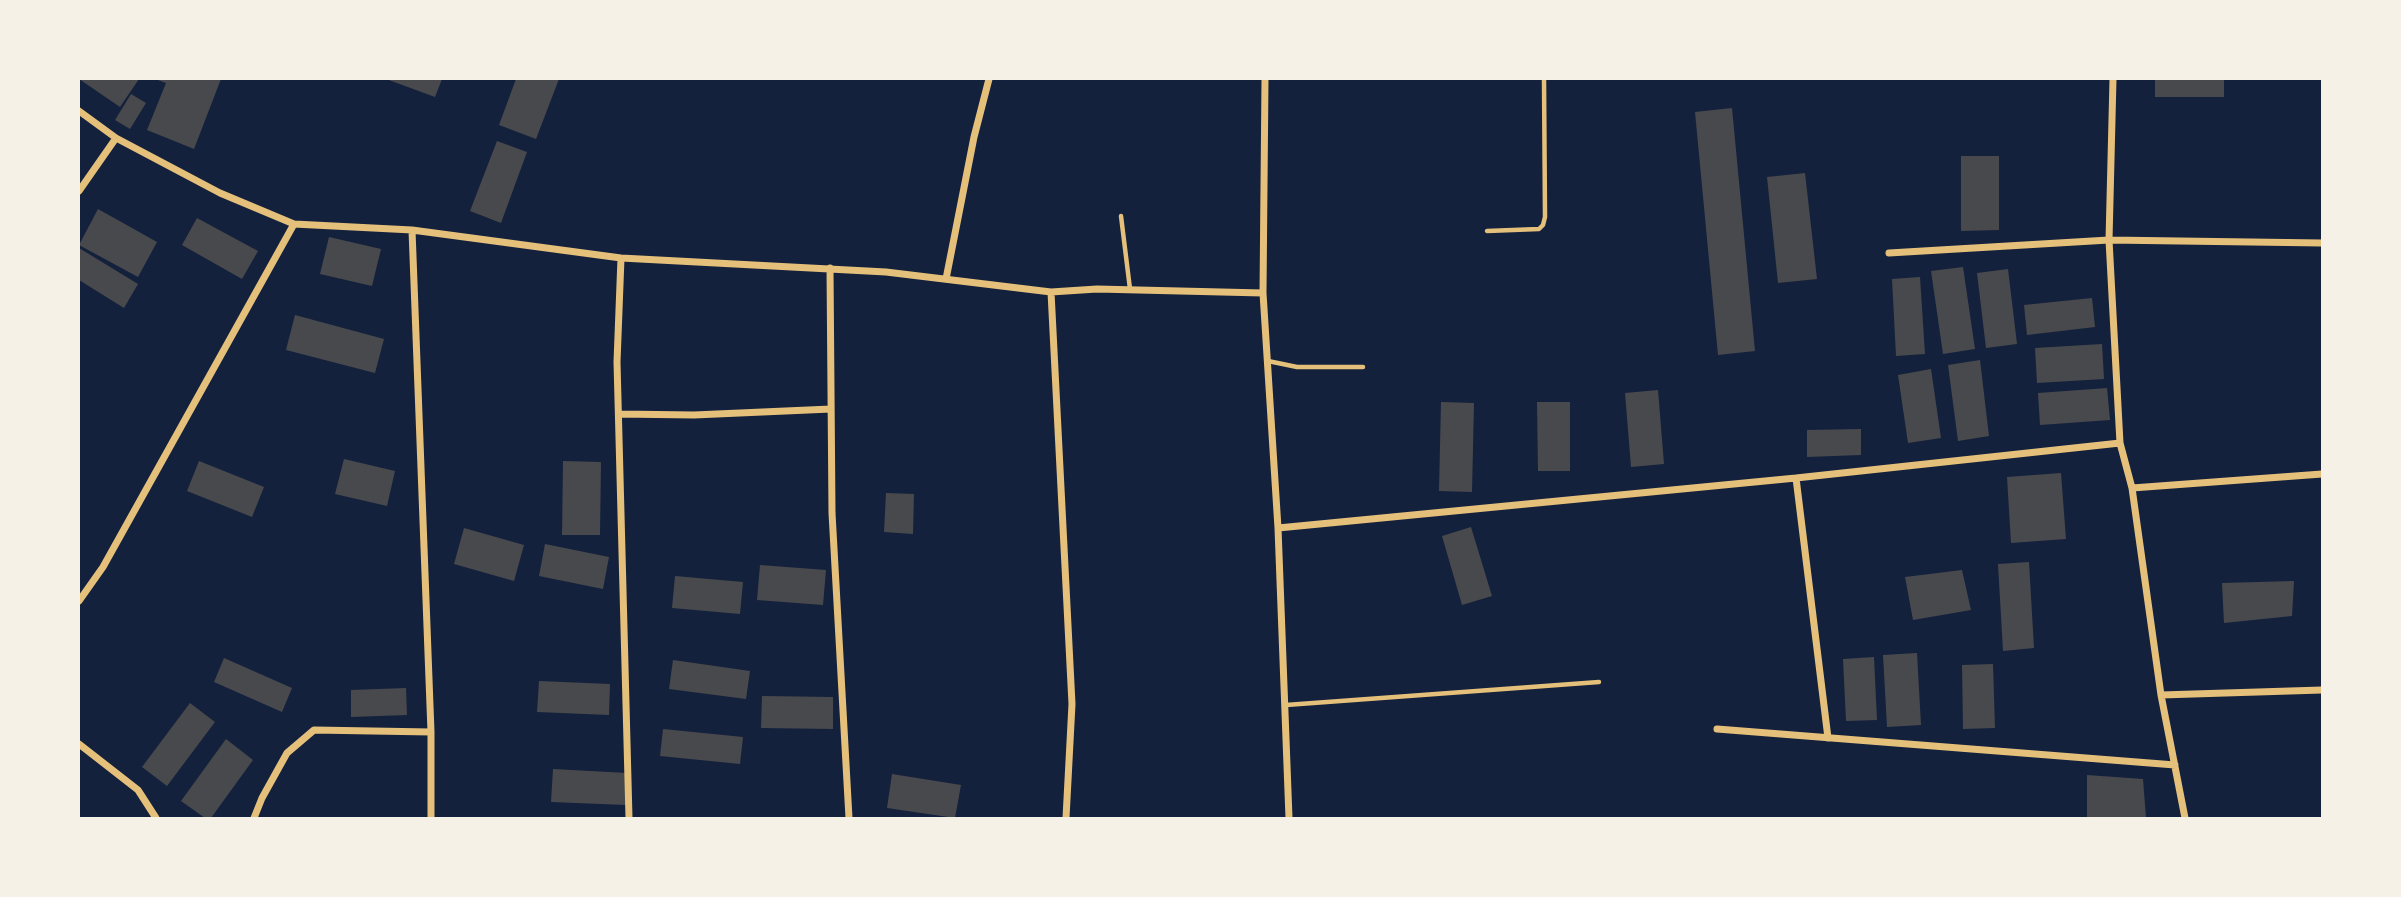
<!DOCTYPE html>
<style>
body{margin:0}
#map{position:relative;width:2401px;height:897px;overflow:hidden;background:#14213d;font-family:"Varela Round",sans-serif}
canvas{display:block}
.frame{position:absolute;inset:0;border:80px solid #f6f1e7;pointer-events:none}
</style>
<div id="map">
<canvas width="2401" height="897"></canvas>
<div class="frame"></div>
</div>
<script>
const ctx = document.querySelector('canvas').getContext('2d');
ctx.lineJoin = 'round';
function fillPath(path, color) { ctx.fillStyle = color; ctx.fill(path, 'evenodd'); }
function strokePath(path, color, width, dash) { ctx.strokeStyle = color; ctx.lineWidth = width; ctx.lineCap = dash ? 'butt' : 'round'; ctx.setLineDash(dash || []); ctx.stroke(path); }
const building = new Path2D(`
 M79 79H139L120 107Z
 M155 79H221L194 149 147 130 166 83Z
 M386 79H442L435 97Z
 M516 79H559L536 139 499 125Z
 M2155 79H2224V97H2155Z
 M131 94 146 103 130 129 115 120Z
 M1732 108 1755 351 1718 355 1695 112Z
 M497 141 527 152 501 223 470 211Z
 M1961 156H1999V230L1961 231Z
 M1805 173 1817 279 1778 283 1767 177Z
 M98 209 157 242 138 277 79 245Z
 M197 218 258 251 242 279 182 245Z
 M329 237 381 249 372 286 320 274Z
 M79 248 138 284 124 308 79 280Z
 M1963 267 1975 349 1943 354 1931 271Z
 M2008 269 2017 344 1986 348 1977 273Z
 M1920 277 1925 354 1896 356 1892 279Z
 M2092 298 2095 327 2027 335 2024 305Z
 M295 315 384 339 375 373 286 350Z
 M2102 344 2104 379 2037 383 2035 348Z
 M1980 360 1989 436 1958 441 1948 365Z
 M1931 369 1941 438 1908 443 1898 375Z
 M2107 388 2110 420 2040 425 2038 393Z
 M1658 390 1664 464 1631 467 1625 393Z
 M1441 402 1474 403 1472 492 1439 491Z
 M1537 402H1570V471H1538Z
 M1861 429V455L1807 457V430Z
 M344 459 395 471 387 506 335 494Z
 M199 461 264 487 252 517 187 491Z
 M563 461 601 462 600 535H562Z
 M2061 473 2066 539 2011 543 2007 477Z
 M886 493 914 494 913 534 884 532Z
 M1471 527 1492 596 1462 605 1442 536Z
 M464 528 524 545 514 581 454 564Z
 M545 544 609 557 603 589 539 576Z
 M2029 562 2034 648 2003 651 1998 564Z
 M760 565 826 570 823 605 757 600Z
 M1962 570 1971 610 1913 620 1905 577Z
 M675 576 743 582 740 614 672 608Z
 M2294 581 2292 616 2224 623 2222 583Z
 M1917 653 1921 725 1887 727 1883 655Z
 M1874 657 1877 720 1846 721 1843 659Z
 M224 658 292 688 282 712 214 682Z
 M673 660 750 671 746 699 669 689Z
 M1993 664 1995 728 1963 729 1962 665Z
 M539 681 610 684 609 715 537 712Z
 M406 688 407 715 351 717V690Z
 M762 696 833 697V729L761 728Z
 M190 703 215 722 167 786 142 767Z
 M663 729 743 737 740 764 660 756Z
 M226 739 253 760 211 818H205L181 801Z
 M553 769 627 773 626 805 551 802Z
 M892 774 961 785 955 818 887 808Z
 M2087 775 2143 779 2146 818H2087Z`);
const service = new Path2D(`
 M1121 216 1130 289
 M1487 231 1539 229 1543 225 1545 217 1544 79
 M1268 361 1297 367H1363
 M1286 705 1599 682`);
const minor = new Path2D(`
 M1265 79 1263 293 1278 528 1289 818
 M2113 79 2109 240 2120 443 2132 488 2161 695 2185 818
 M79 111 116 138 220 193 294 224 412 230 621 258 886 272 1051 292 1097 289 1263 293
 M79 191 116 138
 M412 230 431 732V818
 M1889 253 2109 240 2322 243
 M621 258 617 362 629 818
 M830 268 832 513 849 818
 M946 279 974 137 989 79
 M1051 292 1072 704 1066 818
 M619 414 694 415 831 409
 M1796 478 1828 738
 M2132 488 2322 474
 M1278 528 1796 478 2120 443
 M79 601 103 567 294 224
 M2161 695 2322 690
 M1717 729 2175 765
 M79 744 138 790 156 818
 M254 818 262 798 287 753 314 730 431 732`);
fillPath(building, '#48494c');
strokePath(service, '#e5c07b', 4.5);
strokePath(minor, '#e5c07b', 7);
</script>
